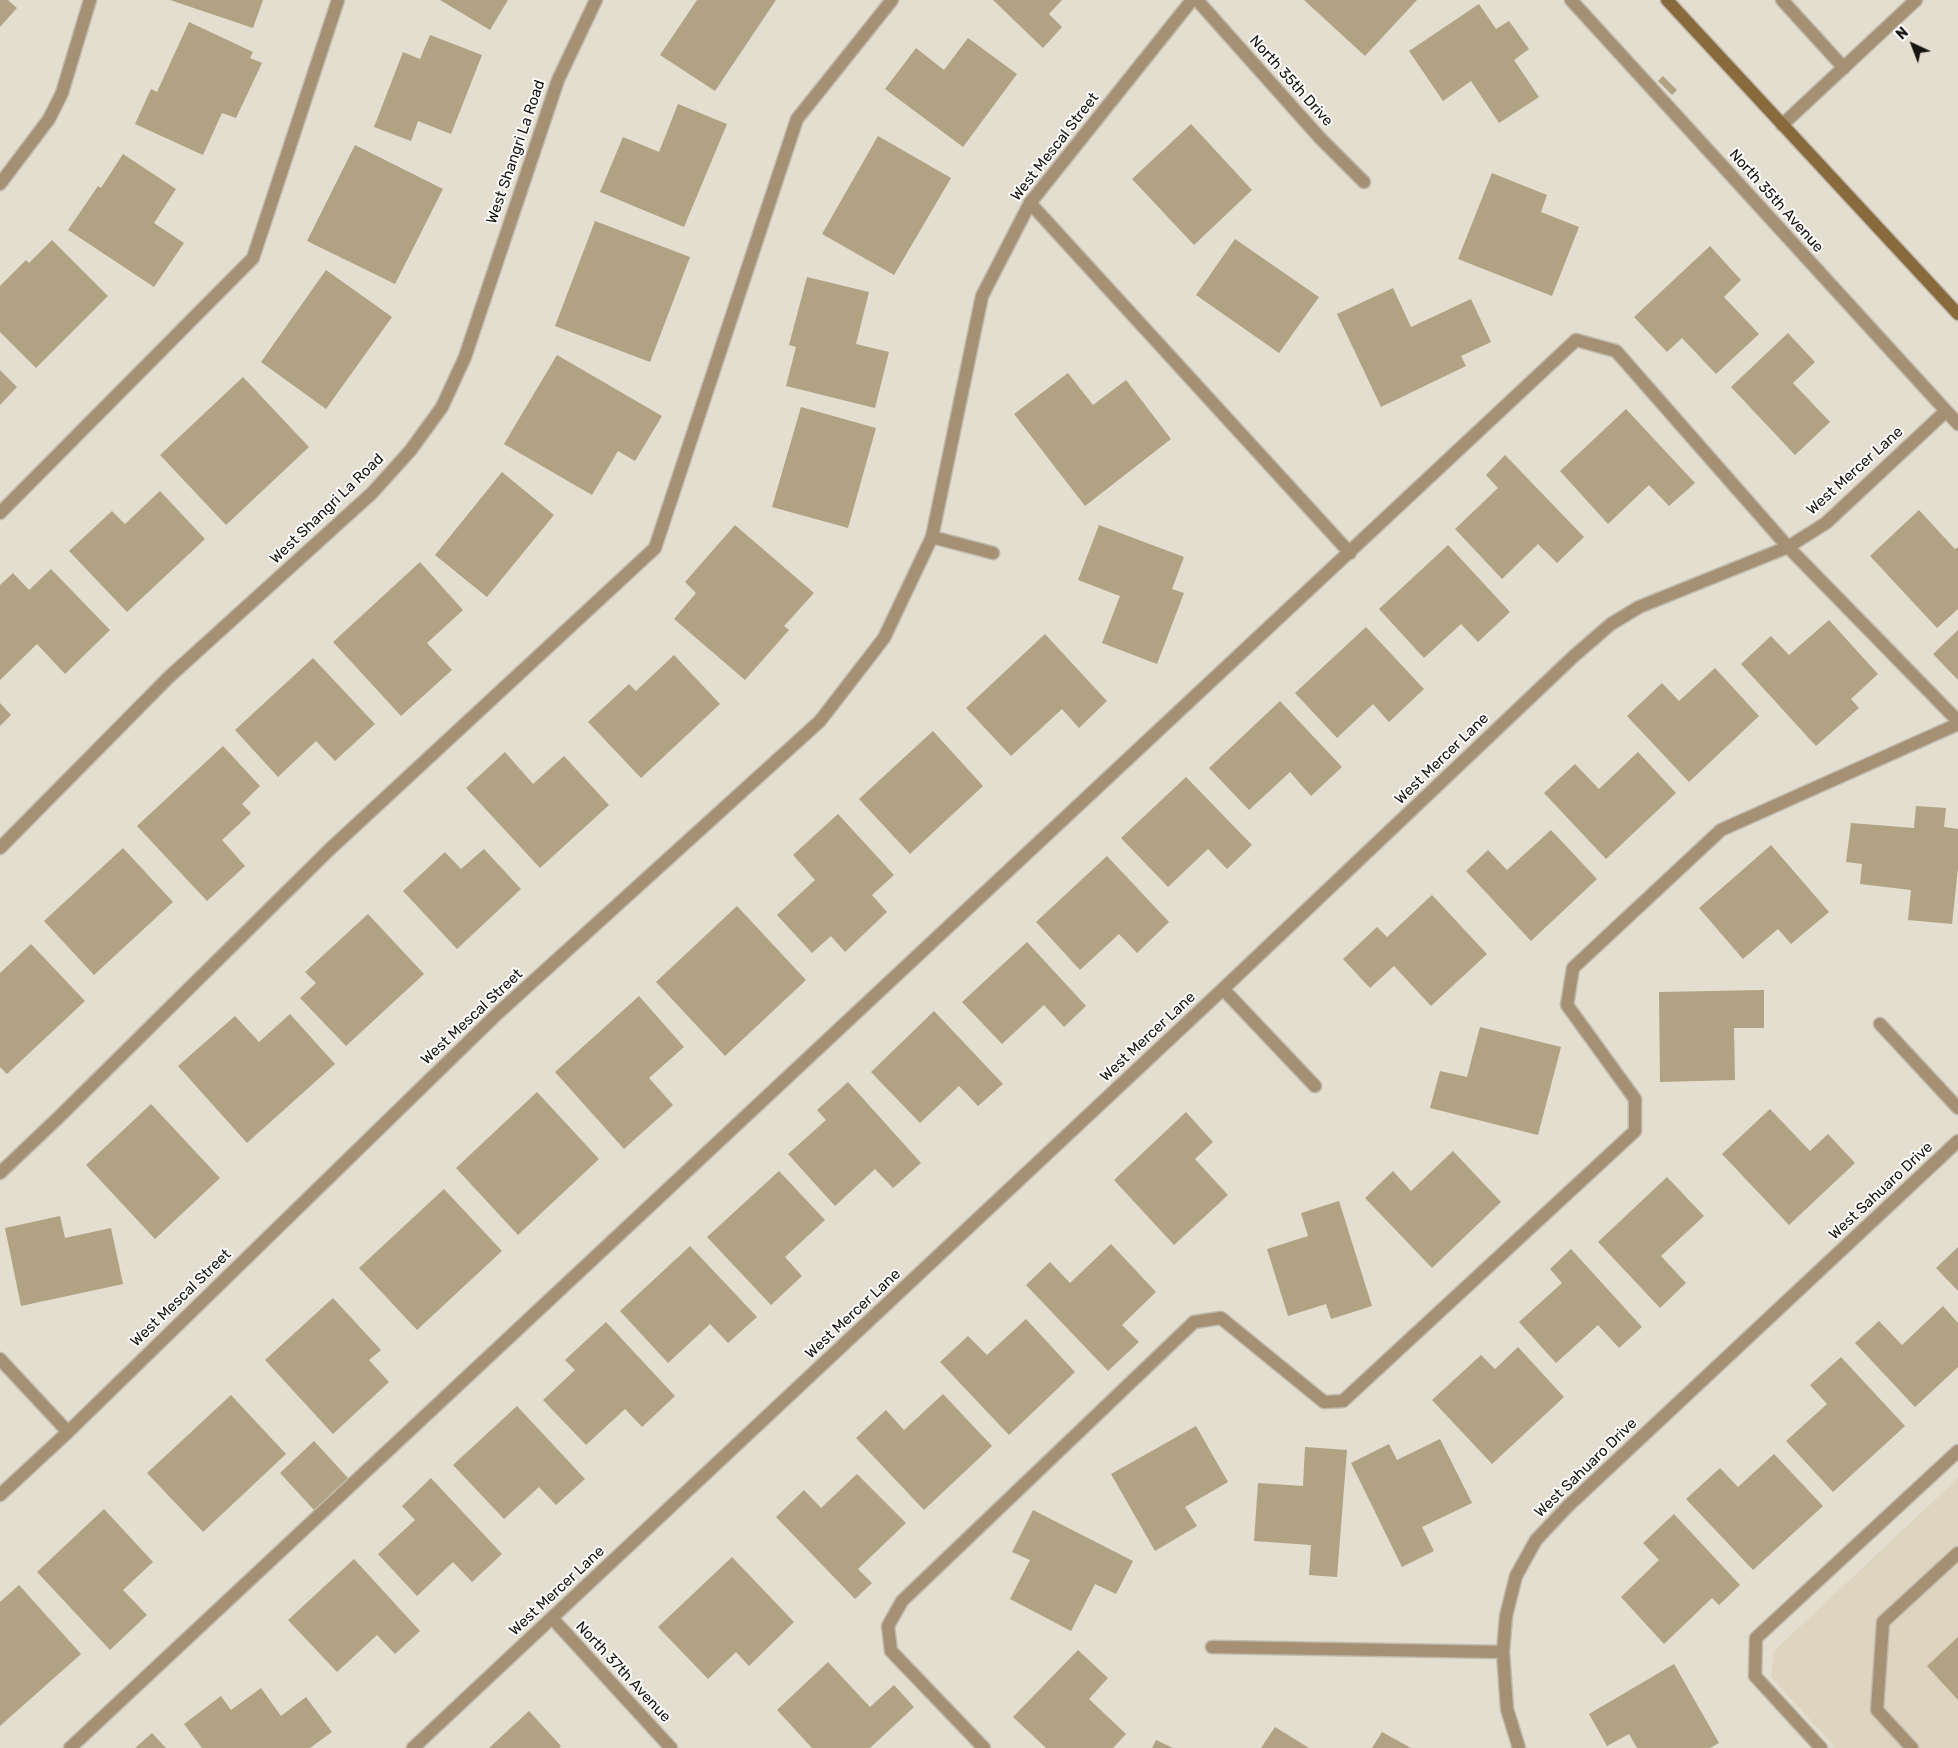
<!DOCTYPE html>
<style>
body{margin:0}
#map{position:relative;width:1958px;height:1748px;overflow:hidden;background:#e4ded0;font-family:Rubik,sans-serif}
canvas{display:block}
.north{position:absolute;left:1888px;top:20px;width:50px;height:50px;-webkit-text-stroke:4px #fff;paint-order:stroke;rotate:317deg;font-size:14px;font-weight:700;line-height:20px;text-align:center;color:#171510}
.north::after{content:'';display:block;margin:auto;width:18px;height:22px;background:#171510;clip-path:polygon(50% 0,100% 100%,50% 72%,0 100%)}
</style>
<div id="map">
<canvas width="1958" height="1748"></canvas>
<div class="north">N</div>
</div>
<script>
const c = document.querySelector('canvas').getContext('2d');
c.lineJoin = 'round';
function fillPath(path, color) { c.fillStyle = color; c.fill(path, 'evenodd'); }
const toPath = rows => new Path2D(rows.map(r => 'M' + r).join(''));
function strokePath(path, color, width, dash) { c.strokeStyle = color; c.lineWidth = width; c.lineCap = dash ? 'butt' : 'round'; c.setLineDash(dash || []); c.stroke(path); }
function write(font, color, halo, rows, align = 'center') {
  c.font = font + ' Rubik,sans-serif'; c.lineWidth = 4; c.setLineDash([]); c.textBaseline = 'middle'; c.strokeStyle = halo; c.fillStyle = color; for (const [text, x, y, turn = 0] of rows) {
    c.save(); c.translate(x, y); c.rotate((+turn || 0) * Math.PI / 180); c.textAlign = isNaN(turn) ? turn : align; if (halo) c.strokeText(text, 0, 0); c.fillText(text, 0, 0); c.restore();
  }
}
fillPath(toPath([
 [1958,1478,1958,1748,1836,1748,1771,1677,1774,1651]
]), '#ded4bf');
fillPath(toPath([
 [0,0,8,0,17,8,0,27],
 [170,0,263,0,253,28],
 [440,0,508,0,490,30],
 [697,0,776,0,715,91,660,55],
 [993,0,1062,0,1049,14,1062,27,1043,48],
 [1304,0,1417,0,1365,56],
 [1479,4,1496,29,1509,21,1529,49,1514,60,1539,97,1499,123,1471,81,1443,101,1409,51],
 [189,22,253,52,250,58,262,63,236,118,222,113,203,155,135,124,151,89,157,92],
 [430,35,482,55,451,134,418,121,411,141,374,127,403,52,420,59],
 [968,38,1017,74,963,147,885,89,916,48,944,70],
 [1663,76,1677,90,1672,95,1658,81],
 [678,104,727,124,684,227,600,192,623,137,659,152],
 [1191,124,1252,190,1194,245,1132,179],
 [878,136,951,178,894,275,822,234],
 [355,145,443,189,395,284,307,241],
 [123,154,176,189,154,223,184,243,154,287,68,230,98,186,101,188],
 [1492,173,1547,195,1541,212,1579,227,1552,296,1458,259],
 [595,221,690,257,650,362,555,326],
 [1235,239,1319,297,1279,353,1196,295],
 [52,240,108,296,36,368,0,332,0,286,26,260,29,263],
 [1710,246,1741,280,1724,297,1759,334,1716,374,1682,338,1667,352,1634,317],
 [326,270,392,317,326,409,261,362],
 [807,277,869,292,856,344,889,352,875,408,786,386,796,347,789,345],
 [1393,288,1411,327,1471,299,1491,342,1461,356,1466,366,1381,407,1337,314],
 [1788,333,1815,362,1793,383,1830,422,1795,455,1731,387],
 [557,355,662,416,635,461,618,451,592,495,504,444],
 [0,370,17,387,0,405],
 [1068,373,1093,405,1126,380,1171,439,1085,506,1014,414],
 [243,377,309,447,226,525,160,455],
 [801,407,876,428,848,528,772,507],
 [1626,409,1695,483,1669,506,1649,485,1608,524,1560,471],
 [1505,455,1584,537,1557,563,1538,544,1502,579,1455,529,1498,488,1486,475],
 [502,472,554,515,487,597,435,555],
 [160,491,205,539,127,612,69,551,112,511,125,524],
 [1919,510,1955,549,1958,547,1958,609,1937,628,1870,556],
 [735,525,814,593,784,626,789,630,745,680,674,619,696,593,685,582],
 [1099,525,1184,557,1172,589,1184,593,1157,664,1102,643,1120,596,1078,580],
 [1448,545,1510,612,1478,642,1461,624,1424,658,1379,609],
 [420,562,463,610,427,643,452,670,401,716,333,642],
 [51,569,110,630,65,674,37,644,0,680,0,585,13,573,29,590],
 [1829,620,1878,674,1851,699,1859,708,1816,746,1741,664,1771,636,1789,655],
 [1366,627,1424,689,1389,722,1373,704,1337,738,1295,693],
 [1958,630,1958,680,1933,654],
 [1045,634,1107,701,1079,728,1062,709,1011,756,966,708],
 [674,655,720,704,641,778,588,722,629,684,636,691],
 [313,658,375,724,335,761,316,741,278,777,235,730],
 [1715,668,1759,716,1689,782,1627,716,1662,683,1679,701],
 [1280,701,1342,767,1311,796,1290,772,1249,810,1209,768],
 [0,703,11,715,0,726],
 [933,731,983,786,910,854,859,799],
 [223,746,260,786,242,804,251,813,222,840,245,866,207,901,137,826],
 [505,752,533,784,564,756,609,805,540,868,466,788],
 [1638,752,1676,793,1606,859,1544,793,1575,764,1599,789],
 [1186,777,1252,845,1227,869,1208,849,1168,887,1121,838],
 [1916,806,1946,808,1944,827,1958,829,1958,868,1952,924,1908,920,1911,890,1860,884,1862,864,1846,862,1851,823,1914,828],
 [838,814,894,875,872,895,887,912,845,952,831,936,812,953,777,915,815,880,793,855],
 [1551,830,1597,879,1531,941,1466,871,1488,850,1507,870],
 [1771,845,1829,912,1791,944,1778,929,1743,959,1699,908],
 [123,848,173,902,94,975,44,921],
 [484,849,521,889,457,949,403,891,445,852,461,869],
 [1107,856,1169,922,1137,953,1119,934,1080,970,1036,922],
 [1432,895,1487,954,1431,1006,1394,966,1370,988,1343,959,1377,927,1387,937],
 [737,906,806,980,725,1056,656,982],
 [368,914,424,974,346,1046,300,998,316,983,305,972],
 [1027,942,1086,1006,1064,1027,1044,1005,1002,1044,962,1002],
 [31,944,85,1001,7,1074,0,1067,0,973],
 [1764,990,1764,1028,1734,1028,1735,1080,1660,1082,1659,992],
 [639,996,684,1047,649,1078,673,1105,624,1149,555,1072],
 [934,1011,1003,1084,978,1106,959,1086,920,1123,871,1072],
 [290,1014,335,1064,247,1143,178,1066,235,1016,259,1042],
 [1480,1027,1561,1047,1538,1135,1430,1108,1440,1071,1467,1077],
 [848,1082,921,1163,893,1188,875,1169,835,1206,788,1154,826,1120,817,1110],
 [537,1092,599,1159,518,1235,456,1168],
 [151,1104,220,1178,155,1239,86,1165],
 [1770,1109,1810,1151,1828,1134,1855,1163,1789,1225,1722,1154],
 [1186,1112,1213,1142,1195,1159,1228,1195,1174,1245,1114,1180],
 [1453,1151,1501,1202,1432,1268,1365,1198,1393,1171,1411,1191],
 [779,1171,825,1220,785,1257,802,1276,771,1305,707,1237],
 [1667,1177,1704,1216,1661,1256,1686,1283,1660,1308,1598,1242],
 [444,1189,502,1251,417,1330,359,1268],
 [1339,1201,1372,1306,1331,1319,1326,1304,1288,1316,1267,1249,1308,1236,1301,1213],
 [60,1216,65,1238,111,1228,123,1284,21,1306,5,1228],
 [1111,1244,1156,1292,1122,1325,1139,1342,1108,1371,1026,1285,1050,1262,1070,1283],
 [690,1246,757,1317,728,1343,710,1324,668,1363,620,1311],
 [1958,1247,1958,1291,1936,1268],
 [1571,1249,1642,1327,1619,1348,1598,1325,1556,1363,1519,1322,1562,1283,1550,1269],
 [333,1298,381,1350,369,1360,389,1382,333,1434,265,1360],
 [1943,1306,1958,1323,1958,1367,1915,1407,1855,1343,1879,1321,1902,1345],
 [1026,1319,1075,1372,1009,1435,940,1362,968,1336,987,1355],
 [606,1322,675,1396,642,1427,625,1409,586,1445,543,1400,575,1370,565,1360],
 [1518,1347,1564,1397,1492,1464,1432,1400,1481,1355,1495,1369],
 [1841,1357,1905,1426,1833,1492,1786,1441,1827,1404,1810,1385],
 [943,1394,992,1446,924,1510,856,1438,886,1410,904,1430],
 [231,1395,286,1454,203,1532,147,1473],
 [517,1406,585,1479,556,1505,539,1487,504,1519,453,1465],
 [1196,1426,1228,1482,1185,1507,1197,1526,1155,1551,1111,1474],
 [1440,1439,1472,1503,1422,1527,1434,1551,1402,1567,1351,1463,1389,1444,1397,1460],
 [314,1441,348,1478,314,1510,280,1473],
 [1305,1447,1347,1450,1337,1577,1309,1575,1311,1545,1254,1541,1258,1483,1303,1486],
 [1774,1454,1823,1506,1753,1570,1686,1499,1720,1468,1738,1487],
 [857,1474,906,1523,858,1569,872,1583,855,1599,776,1517,804,1490,821,1508],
 [431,1478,502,1554,472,1582,453,1562,417,1596,378,1554,415,1520,402,1506],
 [104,1509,153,1562,123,1590,147,1615,110,1650,37,1572],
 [1033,1510,1133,1561,1116,1594,1095,1584,1071,1631,1010,1599,1030,1560,1012,1552],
 [1674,1514,1740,1585,1719,1605,1712,1598,1664,1644,1621,1597,1659,1560,1643,1543],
 [732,1557,794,1622,749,1666,736,1652,708,1679,658,1627],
 [354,1559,420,1631,395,1654,377,1635,337,1672,288,1620],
 [19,1585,81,1654,0,1726,0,1602],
 [1958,1637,1958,1700,1927,1666],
 [1078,1650,1108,1678,1089,1699,1126,1734,1113,1748,1046,1748,1013,1717],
 [828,1662,870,1707,894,1685,914,1707,870,1748,812,1748,777,1710],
 [1674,1664,1719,1743,1710,1748,1637,1748,1629,1734,1607,1746,1589,1714],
 [261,1688,281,1716,306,1697,332,1732,310,1748,202,1748,184,1724,221,1696,231,1710],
 [529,1711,561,1746,559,1748,489,1748],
 [1275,1727,1309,1748,1261,1748],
 [1382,1732,1411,1748,1372,1748],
 [152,1733,166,1748,135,1748],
 [1156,1740,1173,1748,1152,1748]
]), '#b0a282');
const service = toPath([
 [1030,203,1350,553],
 [0,513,253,258,338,0],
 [0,1173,60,1116,329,850,655,548,797,119,892,0],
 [70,1748,1576,340,1616,351,1788,547,1958,721],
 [984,1748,891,1651,888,1626,902,1601,1194,1322,1221,1318,1324,1402,1343,1401,1635,1131,1635,1099,1567,1005,1573,968,1721,830,1958,724],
 [1821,1748,1755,1676,1756,1638,1958,1451],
 [1912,1748,1877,1710,1883,1622,1958,1553]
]);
const minor = toPath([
 [1197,0,1320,138,1364,182],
 [1571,0,1958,424],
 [1782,0,1844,68],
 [1782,125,1916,0],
 [0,184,49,119,62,93,90,0],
 [932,537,993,553],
 [0,848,169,677,372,493,410,451,442,407,465,357,558,80,596,0],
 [1223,989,1315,1086],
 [1880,1024,1958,1108],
 [0,1359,68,1432],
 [0,1495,68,1432,497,1014,820,721,884,638,932,537,982,296,1030,203,1192,0],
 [552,1618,671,1748],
 [1212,1647,1503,1652],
 [413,1748,1223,989,1574,656,1611,624,1639,607,1788,547,1826,523,1946,411],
 [1519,1748,1507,1709,1503,1652,1506,1616,1516,1576,1536,1540,1568,1506,1958,1141]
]);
const secondary = toPath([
 [1667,0,1958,314]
]);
strokePath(service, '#bfbaad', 15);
strokePath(minor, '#bfbaad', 15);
strokePath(secondary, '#bfbaad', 15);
strokePath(service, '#a69073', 12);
strokePath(minor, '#a69073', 12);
strokePath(secondary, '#896a3d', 12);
write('15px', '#171510', '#fff', [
 ["North 35th Drive",1291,81,48],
 ["West Mescal Street",1055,147,-52],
 ["West Shangri La Road",516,152,-71],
 ["North 35th Avenue",1776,201,48],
 ["West Mercer Lane",1855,471,-42],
 ["West Shangri La Road",327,509,-44],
 ["West Mercer Lane",1442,759,-44],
 ["West Mescal Street",472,1017,-43],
 ["West Mercer Lane",1148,1037,-43],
 ["West Sahuaro Drive",1881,1191,-43],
 ["West Mescal Street",181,1298,-44],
 ["West Mercer Lane",853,1314,-43],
 ["West Sahuaro Drive",1586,1468,-44],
 ["West Mercer Lane",557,1591,-43],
 ["North 37th Avenue",623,1672,47]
]);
</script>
